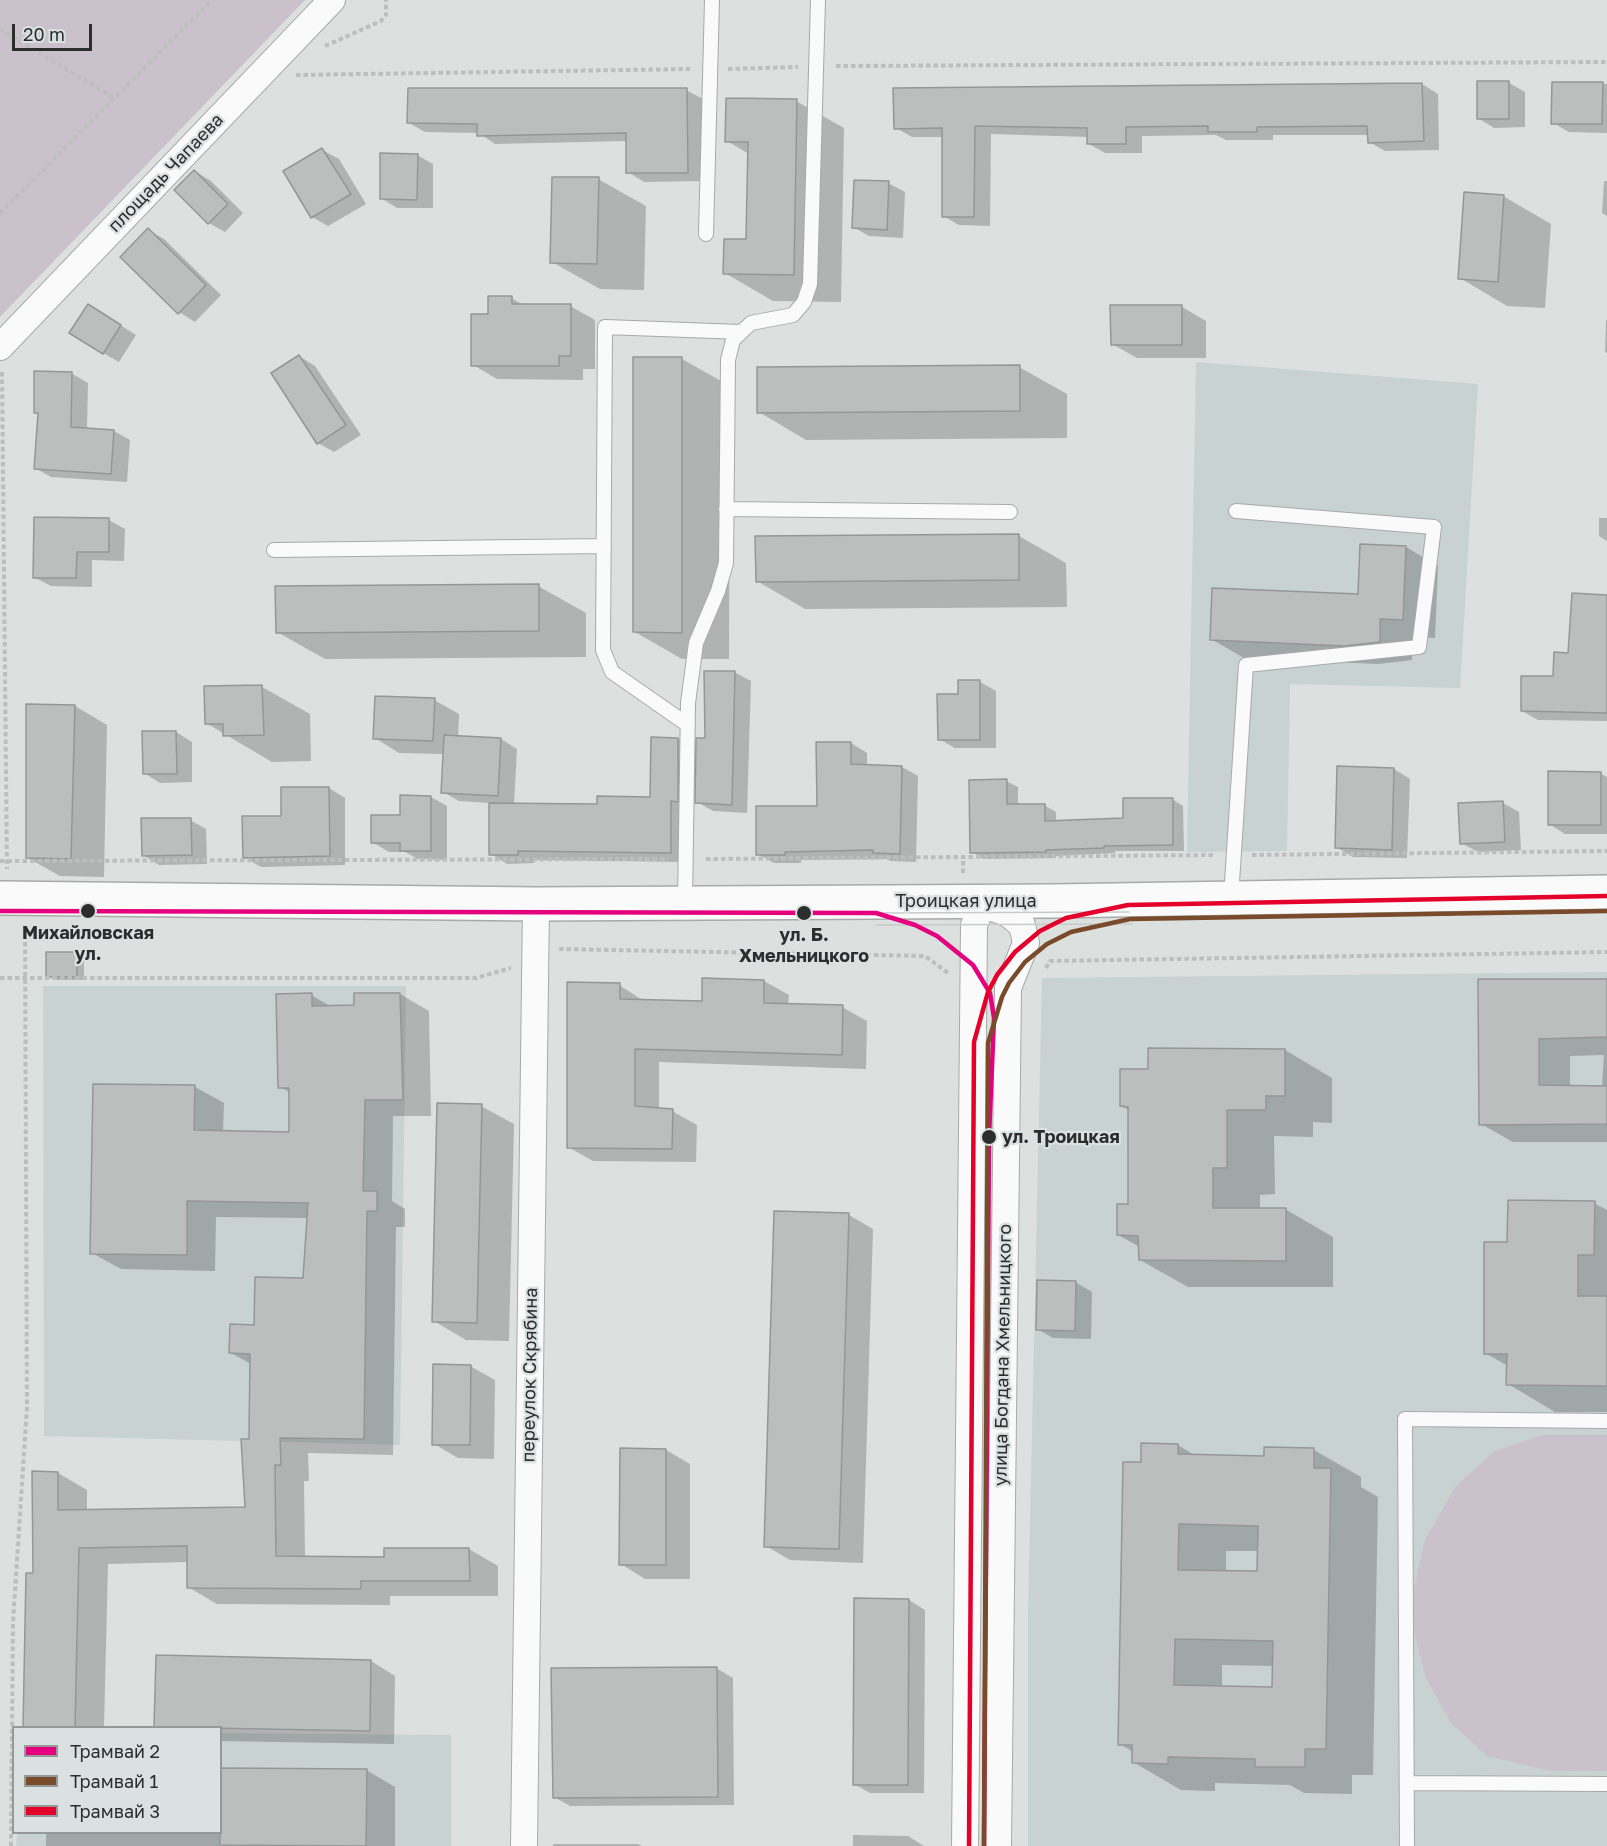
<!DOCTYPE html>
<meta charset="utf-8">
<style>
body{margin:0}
#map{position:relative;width:1607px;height:1846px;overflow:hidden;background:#dce0df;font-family:"Golos Text",sans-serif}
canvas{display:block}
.legend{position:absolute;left:12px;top:1726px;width:210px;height:108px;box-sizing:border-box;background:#dbe1e0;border:2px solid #959999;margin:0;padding:8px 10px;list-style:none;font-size:18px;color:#2c2e2e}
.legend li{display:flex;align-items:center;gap:12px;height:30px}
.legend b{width:30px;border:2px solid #959999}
.scale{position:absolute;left:12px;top:24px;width:80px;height:27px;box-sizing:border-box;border:3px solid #2c2e2e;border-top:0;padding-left:8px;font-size:18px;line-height:21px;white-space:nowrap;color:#2c2e2e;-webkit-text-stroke:4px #dbe1e0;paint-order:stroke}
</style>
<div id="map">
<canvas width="1607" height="1846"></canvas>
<ul class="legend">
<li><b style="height:8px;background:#e5007d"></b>Трамвай 2</li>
<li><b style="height:8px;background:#7a4b2a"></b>Трамвай 1</li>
<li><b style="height:8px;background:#e4002b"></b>Трамвай 3</li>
</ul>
<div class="scale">20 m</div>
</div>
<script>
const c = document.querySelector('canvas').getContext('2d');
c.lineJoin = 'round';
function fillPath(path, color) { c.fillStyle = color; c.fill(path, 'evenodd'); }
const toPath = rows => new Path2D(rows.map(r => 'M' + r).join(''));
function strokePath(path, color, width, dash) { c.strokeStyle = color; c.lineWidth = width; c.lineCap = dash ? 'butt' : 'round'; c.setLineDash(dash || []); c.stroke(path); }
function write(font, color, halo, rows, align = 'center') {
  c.font = font + ' "Golos Text",sans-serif'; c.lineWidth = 4.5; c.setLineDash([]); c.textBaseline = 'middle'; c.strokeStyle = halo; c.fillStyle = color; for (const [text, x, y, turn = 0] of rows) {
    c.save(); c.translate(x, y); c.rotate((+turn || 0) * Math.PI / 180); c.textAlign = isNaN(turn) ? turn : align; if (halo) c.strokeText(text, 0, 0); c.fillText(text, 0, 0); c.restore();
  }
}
fillPath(toPath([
 [1196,362,1478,384,1460,688,1290,684,1287,851,1187,852],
 [1607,972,1607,1846,1028,1846,1028,1616,1042,978],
 [43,986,406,986,400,1445,44,1436],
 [221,1733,451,1735,451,1846,16,1846,17,1833,220,1832]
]), '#c8d2d1');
fillPath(toPath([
 [0,0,305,0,0,317],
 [1542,1435,1607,1435,1607,1771,1551,1771,1487,1756,1451,1723,1426,1678,1413,1628,1414,1588,1425,1540,1456,1486,1495,1451]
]), '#cac1cc');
fillPath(toPath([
 [1509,83,1525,92,1525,127,1494,128,1478,118],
 [1553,83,1607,84,1607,133,1569,132,1553,123],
 [1422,84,1438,94,1439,150,1385,151,1369,142,1369,135,1273,135,1273,140,1226,140,1216,135,1142,136,1142,153,1105,153,1089,144,1089,137,991,134,990,226,959,225,943,216,944,137,912,137,896,128],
 [686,90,703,99,704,181,644,182,628,172,627,141,495,144,479,133,425,132,409,123],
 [796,101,844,128,841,302,773,301,725,273,748,241,749,154,727,141],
 [322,150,339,159,366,204,328,226,312,217],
 [417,155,433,164,433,208,397,208,381,198],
 [195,171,211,181,243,213,225,232,209,223],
 [598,179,646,206,644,290,600,289,552,262],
 [1604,181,1607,181,1607,216,1602,213],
 [888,183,905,192,903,238,869,236,853,227],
 [1503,196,1551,224,1545,308,1507,306,1460,278],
 [148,230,164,239,221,295,195,322,179,312],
 [511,298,525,306,570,306,595,320,595,369,583,369,583,380,497,379,473,365,489,315],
 [1182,307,1206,321,1206,358,1137,358,1112,344],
 [104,315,136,335,119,362,103,353],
 [1606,320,1607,320,1607,353,1605,352],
 [299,356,315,366,361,435,334,452,318,443],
 [682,359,730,386,729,659,682,659,635,632],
 [1019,367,1067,394,1067,438,806,440,759,412],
 [71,373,88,383,87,429,114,431,130,440,127,482,51,477,35,468,39,414,36,413],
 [1599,518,1607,518,1607,541,1599,536],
 [109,520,125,529,124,561,92,560,92,587,51,586,34,577],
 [1019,536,1066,563,1067,607,805,609,757,581],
 [1406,547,1438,566,1435,638,1413,637,1412,660,1378,664,1244,658,1211,639,1360,595],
 [538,586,586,613,586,657,325,659,277,632],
 [1607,596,1607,721,1538,720,1522,711,1554,678],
 [734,672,751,681,747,813,713,811,697,802,706,740],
 [960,682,980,682,996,691,996,748,955,748,939,739,960,696],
 [262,687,310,714,311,761,272,762,206,723],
 [434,700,459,714,458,737,501,739,517,749,514,805,598,806,652,799,653,739,678,739,694,748,693,810,687,810,686,862,534,860,534,863,507,864,491,854,490,803,459,801,443,792,445,754,399,753,375,738],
 [75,706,107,725,104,877,60,876,28,858],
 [176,732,192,742,192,782,160,783,144,773],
 [851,743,867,753,867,766,902,767,918,776,916,862,891,861,886,859,801,860,801,863,774,863,758,854,819,807],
 [1394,769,1410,779,1407,858,1353,857,1336,847],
 [1600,773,1607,777,1607,834,1565,834,1549,824],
 [1006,781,1018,787,1018,806,1044,805,1056,812,1056,822,1124,820,1172,799,1183,806,1184,851,1115,851,1115,853,1056,856,1056,858,983,859,972,852],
 [329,788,345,798,345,865,261,867,244,857,283,817],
 [431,797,447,806,447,860,418,859,405,852,389,852,372,842,401,816],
 [1503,803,1519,812,1521,850,1478,852,1461,843],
 [190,820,206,829,207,864,159,865,143,855],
 [76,953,84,958,84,980,55,980,48,976],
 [704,979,764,981,789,995,788,1005,842,1007,867,1021,866,1069,659,1062,659,1109,672,1111,697,1125,696,1162,593,1161,568,1147,619,985,644,1001,703,1003],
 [1607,980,1607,1142,1513,1142,1481,1124,1480,981],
 [1604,1055,1602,1087,1570,1087,1570,1056],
 [400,994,429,1011,431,1116,393,1116,392,1201,405,1209,405,1227,396,1227,393,1455,308,1453,309,1481,304,1481,305,1558,385,1558,469,1549,498,1566,498,1596,390,1596,390,1605,217,1604,188,1587,188,1562,108,1564,104,1728,24,1728,35,1574,58,1473,87,1490,87,1511,247,1508,251,1364,231,1353,304,1279,308,1218,216,1217,215,1271,121,1269,92,1253,195,1087,224,1103,223,1132,291,1133,291,1093,280,1087,311,995,332,1007,356,1006],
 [1285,1050,1332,1078,1332,1123,1313,1122,1313,1137,1274,1136,1275,1194,1260,1195,1260,1209,1285,1209,1333,1237,1333,1287,1188,1287,1140,1260,1140,1247,1118,1235,1129,1206,1129,1110,1121,1106,1150,1070],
 [481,1106,514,1124,509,1341,466,1340,434,1321],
 [1594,1203,1607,1210,1607,1412,1555,1412,1508,1384,1508,1366,1485,1353,1509,1243],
 [849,1215,873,1229,863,1563,790,1560,766,1546],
 [1075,1282,1092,1292,1091,1339,1053,1338,1037,1329],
 [470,1366,495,1380,494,1459,458,1458,434,1444],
 [1178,1445,1196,1456,1265,1458,1314,1450,1361,1477,1361,1487,1378,1497,1373,1775,1352,1775,1352,1794,1304,1793,1290,1785,1215,1783,1215,1791,1181,1790,1133,1762,1133,1752,1120,1744,1142,1464],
 [1226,1551,1259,1551,1259,1572,1226,1572],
 [1222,1665,1274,1666,1273,1689,1222,1687],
 [666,1450,690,1464,690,1579,645,1579,621,1564],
 [856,1599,909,1600,925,1610,924,1793,870,1793,854,1784],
 [371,1661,395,1676,394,1744,220,1741,220,1728,156,1726],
 [716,1668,733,1678,734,1805,570,1806,554,1797],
 [366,1770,395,1787,395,1846,46,1846,46,1832,220,1832],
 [853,1835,908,1836,924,1846,853,1846],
 [553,1844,638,1844,642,1846,553,1846]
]), '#0003');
const building = toPath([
 [1477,81,1509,81,1509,119,1477,119,1477,81],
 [1552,82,1603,82,1602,124,1551,124,1552,82],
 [1422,83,1424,141,1368,143,1367,126,1257,127,1257,132,1208,132,1208,126,1126,127,1126,144,1087,144,1087,128,975,126,974,217,942,217,942,128,894,129,893,88,1422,83],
 [408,88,687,88,688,173,626,173,626,133,477,136,477,124,407,123,408,88],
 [726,98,797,99,794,275,723,274,724,239,746,239,748,142,725,142,726,98],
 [322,148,351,194,311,218,283,171,322,148],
 [380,153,418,154,417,200,380,199,380,153],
 [194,170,228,204,208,224,174,190,194,170],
 [552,177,599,177,597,264,550,263,552,177],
 [854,180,889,181,887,230,852,228,854,180],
 [1464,192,1504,195,1498,282,1458,279,1464,192],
 [148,228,206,285,178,314,120,257,148,228],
 [488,296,512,296,512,304,571,304,571,356,559,356,559,366,471,366,471,314,488,314,488,296],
 [88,304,121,325,103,354,69,333,88,304],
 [1110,305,1182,305,1182,345,1111,345,1110,305],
 [299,355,346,425,317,444,271,373,299,355],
 [633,357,682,357,682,633,633,632,633,357],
 [1020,365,1020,411,757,413,757,367,1020,365],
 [34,371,72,372,71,427,114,430,111,474,34,469,38,413,34,413,34,371],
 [34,517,109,518,109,552,77,552,76,578,33,578,34,517],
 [1019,534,1019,580,756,582,755,536,1019,534],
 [1360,544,1406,546,1403,620,1380,619,1380,642,1344,646,1210,640,1212,588,1358,594,1360,544],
 [539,584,539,631,276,633,275,586,539,584],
 [1572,593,1607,595,1607,713,1521,711,1521,676,1553,676,1554,652,1568,653,1572,593],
 [704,671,735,671,732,805,695,803,696,738,705,738,704,671],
 [958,680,980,680,980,740,938,740,937,694,958,694,958,680],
 [262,685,264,735,223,736,223,724,205,724,204,686,262,685],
 [375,696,435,698,433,741,373,739,375,696],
 [26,704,75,705,71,859,26,858,26,704],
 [142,731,176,731,177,774,143,774,142,731],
 [444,735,501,738,498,796,441,793,444,735],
 [651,737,678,738,678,802,671,801,671,853,518,851,518,855,489,855,489,803,597,804,597,796,650,797,651,737],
 [816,742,851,742,851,764,902,766,900,854,873,853,873,850,785,852,785,855,756,855,756,806,817,806,816,742],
 [1337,766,1394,768,1392,850,1335,848,1337,766],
 [1548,771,1601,772,1601,825,1548,825,1548,771],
 [1007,779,1007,804,1045,804,1045,821,1123,818,1123,798,1173,798,1173,845,1104,846,1104,848,1046,850,1046,852,970,853,969,780,1007,779],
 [281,787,329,787,330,856,243,858,242,816,281,816,281,787],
 [400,795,431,796,431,851,400,851,400,843,371,843,371,815,400,815,400,795],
 [1503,801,1505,842,1460,844,1458,803,1503,801],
 [141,818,191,818,192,855,142,856,141,818],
 [46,952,77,952,77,977,46,977,46,952],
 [702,978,764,980,764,1003,843,1005,842,1055,635,1049,635,1106,673,1109,672,1149,567,1148,567,982,620,983,620,999,702,1001,702,978],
 [1478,979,1607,979,1607,1037,1539,1039,1539,1085,1607,1086,1607,1124,1479,1125,1478,979],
 [312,993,312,1006,354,1005,354,993,400,993,403,1100,365,1100,363,1191,377,1191,377,1211,367,1211,364,1439,280,1438,281,1465,275,1465,276,1556,384,1557,384,1548,469,1548,470,1581,361,1581,361,1589,187,1588,187,1546,79,1548,75,1728,23,1728,26,1573,33,1573,32,1471,58,1472,58,1510,245,1507,241,1439,249,1439,250,1354,229,1353,230,1324,254,1325,255,1277,303,1278,308,1203,187,1201,187,1255,90,1254,93,1084,195,1085,194,1130,289,1132,289,1088,278,1088,276,994,312,993],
 [1148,1048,1285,1049,1285,1096,1266,1096,1266,1110,1227,1110,1227,1168,1213,1168,1213,1208,1286,1208,1286,1261,1139,1260,1138,1236,1117,1235,1117,1204,1128,1204,1128,1107,1120,1106,1120,1069,1148,1069,1148,1048],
 [437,1103,482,1104,477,1323,432,1322,437,1103],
 [1508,1200,1595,1201,1594,1255,1578,1255,1578,1296,1607,1296,1607,1386,1506,1385,1507,1354,1484,1354,1484,1242,1507,1242,1508,1200],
 [774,1211,849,1213,839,1549,764,1547,774,1211],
 [1037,1280,1076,1281,1075,1331,1036,1330,1037,1280],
 [433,1364,471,1365,470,1445,432,1445,433,1364],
 [1141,1443,1178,1444,1178,1454,1264,1456,1264,1447,1314,1448,1314,1468,1331,1468,1326,1749,1305,1749,1305,1767,1255,1767,1255,1759,1168,1757,1168,1764,1132,1763,1132,1745,1118,1745,1123,1462,1141,1462,1141,1443],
 [1179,1524,1258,1526,1257,1571,1178,1570,1179,1524],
 [1175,1639,1273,1641,1272,1687,1174,1685,1175,1639],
 [620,1448,666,1449,666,1565,619,1565,620,1448],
 [854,1598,909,1599,908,1785,853,1785,854,1598],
 [156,1655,371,1660,370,1731,154,1727,156,1655],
 [717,1667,718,1797,553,1798,551,1668,717,1667],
 [220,1768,367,1769,366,1846,220,1845,220,1768]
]);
fillPath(building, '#bcbebe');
strokePath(building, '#959797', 1.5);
const lane = toPath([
 [706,234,712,0],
 [726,509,1010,512],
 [274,550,604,546],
 [688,725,612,672,603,650,605,327,741,332],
 [1231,898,1246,665,1419,647,1434,527,1236,511],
 [685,902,688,703,696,643,718,591,726,563,728,360,733,340,751,323,793,315,804,302,810,284,818,0],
 [1407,1783,1607,1784],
 [1407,1846,1405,1419,1607,1421]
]);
const street = toPath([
 [0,347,332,0],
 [984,905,1007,913,1022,925,1026,943,1008,988,998,1846],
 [524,1846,536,904],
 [965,1846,974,925,979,913,987,906,1005,904]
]);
const secondary = toPath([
 [0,898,536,904,1052,901,1607,892]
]);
strokePath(lane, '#a7aaa9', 16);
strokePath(street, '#a7aaa9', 28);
strokePath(secondary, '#a7aaa9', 36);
strokePath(toPath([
 [0,29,114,98],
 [325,46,381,21,386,15,386,0],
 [836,66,1607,62],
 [728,69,798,67],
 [296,75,690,69],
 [0,213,212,0],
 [2,372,7,869],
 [1252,855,1607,851],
 [706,859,1214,855],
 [0,861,668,859],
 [963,873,963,856],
 [559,949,925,956,948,973],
 [1046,968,1050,961,1607,952],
 [0,978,476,978,511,968],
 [11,1846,13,1622,27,1407,25,926]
]), '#bebebe', 4, [4.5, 3]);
strokePath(lane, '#fafafa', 14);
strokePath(street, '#fafafa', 26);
strokePath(secondary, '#fafafa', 33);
strokePath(toPath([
 [876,913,1129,912],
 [876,925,1132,924]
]), '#c9cbcb', 1.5);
strokePath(toPath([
 [0,911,876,913,915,925,937,936,973,965,990,993,994,1018,989,1137,984,1846]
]), '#e5007d', 4.5);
strokePath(toPath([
 [984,1846,988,1043,1002,997,1009,983,1025,962,1047,944,1071,932,1130,919,1607,911]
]), '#7a4b2a', 4.5);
strokePath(toPath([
 [969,1846,974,1042,988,992,997,975,1015,952,1040,931,1066,918,1128,905,1607,896]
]), '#e4002b', 4.5);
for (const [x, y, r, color] of [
 [88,911,8,"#2c2e2e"],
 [804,913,8,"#2c2e2e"],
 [989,1137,8,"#2c2e2e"]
]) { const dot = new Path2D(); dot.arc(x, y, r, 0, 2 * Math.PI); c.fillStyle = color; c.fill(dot); strokePath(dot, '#dbe1e0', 2); }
write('18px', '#2c2e2e', '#dbe1e0', [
 ["площадь Чапаева",166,173,-46],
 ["Троицкая улица",966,901],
 ["улица Богдана Хмельницкого",1003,1355,-89],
 ["переулок Скрябина",530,1375,-89]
]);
write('bold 18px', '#2c2e2e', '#dbe1e0', [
 ["Михайловская",88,933],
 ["ул.",88,954],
 ["ул. Б.",804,935],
 ["Хмельницкого",804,956],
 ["ул. Троицкая",1002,1137,"left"]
]);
</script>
